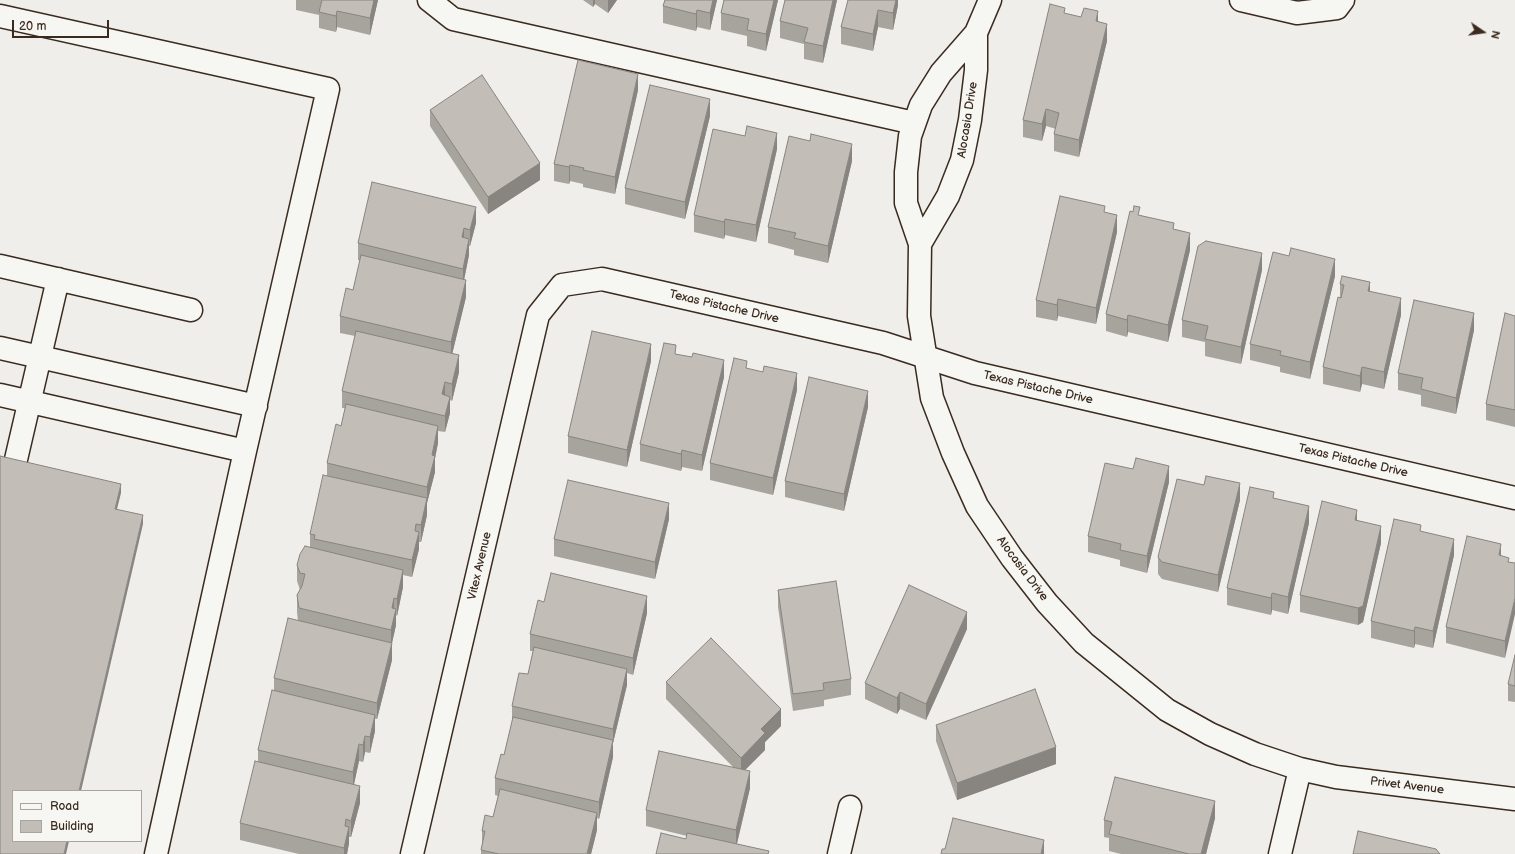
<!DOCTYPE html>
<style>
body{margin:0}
#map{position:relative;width:1515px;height:854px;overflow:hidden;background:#efeeea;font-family:"Balsamiq Sans",sans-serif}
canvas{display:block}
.legend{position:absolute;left:12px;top:790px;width:130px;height:52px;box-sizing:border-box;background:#f6f6f2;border:1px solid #aba49d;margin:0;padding:5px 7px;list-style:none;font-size:12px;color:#3b2a1e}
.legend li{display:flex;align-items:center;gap:8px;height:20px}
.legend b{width:20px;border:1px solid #aba49d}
.north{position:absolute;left:1463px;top:12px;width:40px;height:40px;-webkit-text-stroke:3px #f6f6f2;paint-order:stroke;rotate:103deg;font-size:11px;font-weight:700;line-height:16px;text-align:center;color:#3b2a1e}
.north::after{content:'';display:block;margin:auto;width:14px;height:18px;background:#3b2a1e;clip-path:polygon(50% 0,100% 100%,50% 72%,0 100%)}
.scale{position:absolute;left:12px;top:20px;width:97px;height:18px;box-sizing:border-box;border:2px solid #3b2a1e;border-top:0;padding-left:5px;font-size:12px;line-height:14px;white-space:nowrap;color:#3b2a1e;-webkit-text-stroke:3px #f6f6f2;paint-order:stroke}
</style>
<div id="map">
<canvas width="1515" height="854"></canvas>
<ul class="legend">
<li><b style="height:5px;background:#f6f6f2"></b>Road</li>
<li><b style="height:11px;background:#c2bdb7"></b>Building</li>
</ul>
<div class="north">N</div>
<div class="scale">20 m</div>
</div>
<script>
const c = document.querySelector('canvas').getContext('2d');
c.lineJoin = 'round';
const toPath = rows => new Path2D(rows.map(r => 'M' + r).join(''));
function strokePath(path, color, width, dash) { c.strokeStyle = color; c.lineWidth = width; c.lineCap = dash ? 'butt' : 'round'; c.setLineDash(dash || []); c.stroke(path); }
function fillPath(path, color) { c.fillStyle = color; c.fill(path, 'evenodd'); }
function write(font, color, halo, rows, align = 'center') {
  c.font = font + ' "Balsamiq Sans",sans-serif'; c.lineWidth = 3.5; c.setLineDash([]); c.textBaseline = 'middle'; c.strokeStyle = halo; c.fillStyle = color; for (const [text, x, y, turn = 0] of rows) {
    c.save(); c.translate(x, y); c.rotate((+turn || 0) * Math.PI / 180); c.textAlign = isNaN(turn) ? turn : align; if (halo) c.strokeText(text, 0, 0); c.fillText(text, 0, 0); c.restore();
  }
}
const minor = toPath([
 [429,0,453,19,914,123],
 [990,0,976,33,941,73,921,105,910,136,906,172,906,203,920,244,919,316,932,398,953,453,977,506,1012,558,1047,603,1084,643,1167,710,1210,734,1255,754,1300,769,1336,777,1515,799],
 [1241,0,1297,13,1337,8,1343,0],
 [0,16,328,89,245,451,156,854],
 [920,244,948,196,962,160,970,120,976,70,976,33],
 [0,266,191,310],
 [0,348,256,406],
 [0,395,245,451],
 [14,468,58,279],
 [412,854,538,315,562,285,602,279,883,343,975,373,1515,498],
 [839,854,850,807],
 [1280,854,1300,769]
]);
strokePath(minor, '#3b2a1e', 25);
strokePath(minor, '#f6f6f2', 22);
fillPath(toPath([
 [296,0,378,0,370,35,337,27,336,32,319,28,319,15,296,10],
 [583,0,617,0,608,13,595,4,593,7],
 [665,0,717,0,710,30,697,27,696,31,663,23,663,6],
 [724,0,778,0,766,51,747,46,747,36,721,30,721,13],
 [837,0,823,63,804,59,804,44,780,38,780,21],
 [898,0,898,5,893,30,878,27,873,51,841,44,841,27],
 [1065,14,1098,22,1107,41,1079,157,1054,151,1054,134,1056,129,1046,126,1042,141,1023,137,1023,120],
 [638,90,615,194,583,187,583,184,570,181,569,184,554,181,554,164],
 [430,110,540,180,488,214,430,126],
 [710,116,685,219,625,204,625,188],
 [777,149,756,242,725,235,724,239,694,232,694,215],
 [852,161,828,263,794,255,794,250,768,243,768,227],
 [1105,213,1117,232,1096,324,1058,316,1057,321,1036,317,1036,300],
 [1140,215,1174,229,1190,250,1168,342,1128,332,1127,337,1106,331,1106,314],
 [476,223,470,246,469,246,469,255,464,280,466,297,452,354,459,372,452,401,450,400,450,413,445,432,438,431,438,443,435,458,435,472,427,503,427,515,421,542,419,542,419,549,412,577,403,575,403,587,397,616,396,615,396,625,392,643,392,660,377,719,375,719,375,731,370,753,365,752,363,762,359,761,354,784,360,803,351,837,349,837,349,843,347,854,299,854,240,840,240,823,258,762,258,750,274,691,274,678,298,621,297,612,297,595,300,590,297,581,297,565,310,548,310,534,327,476,327,463,341,426,345,408,342,408,342,391,355,336,340,333,340,316,353,290,360,261,358,260,358,243],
 [1262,270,1241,364,1205,356,1205,342,1182,337,1182,320],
 [1335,276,1310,379,1280,372,1280,367,1250,360,1250,344],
 [1340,284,1370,291,1401,315,1384,389,1362,384,1360,392,1323,384,1323,367,1340,298],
 [1515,316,1515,427,1486,420,1486,404],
 [1474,330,1456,414,1421,406,1421,395,1398,390,1398,373],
 [676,354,724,377,702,471,682,467,681,471,640,461,640,444],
 [651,361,627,467,568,453,568,436],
 [747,369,797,390,773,495,710,480,710,463],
 [868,407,844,511,785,497,785,481],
 [1169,482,1147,573,1120,566,1120,560,1088,552,1088,536],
 [1204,485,1240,500,1218,592,1162,579,1158,574,1158,557],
 [1274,498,1309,523,1288,614,1272,610,1271,615,1227,605,1227,588],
 [669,519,655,579,554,556,554,539],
 [1357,521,1381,543,1363,622,1358,625,1300,612,1300,595],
 [1421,531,1454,555,1433,648,1415,644,1414,648,1371,638,1371,621],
 [1501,556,1509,562,1505,658,1446,643,1446,627],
 [778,590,851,679,851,695,824,700,824,706,793,711,778,607],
 [544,602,647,613,633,675,627,673,627,685,613,743,613,757,599,819,597,818,597,830,591,854,481,854,481,850,482,845,482,831,493,817,498,796,495,795,495,778,504,755,512,722,512,706,528,674,533,651,530,651,530,634],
 [967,629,926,720,900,709,897,714,865,699,865,683],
 [1515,655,1515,702,1508,701,1508,684],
 [666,682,781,726,765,742,765,750,745,770,750,788,737,844,769,854,686,839,687,836,646,826,646,810,734,768,666,699],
 [936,725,1056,764,957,800,936,741],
 [1215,818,1206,854,1121,854,1109,851,1109,838,1104,837,1104,820]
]), '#a7a39d');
fillPath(toPath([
 [374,0,378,0,370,35,370,18],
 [593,0,595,0,595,4,593,7],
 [608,0,617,0,608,13],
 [713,0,717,0,710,30,710,13],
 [774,0,778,0,766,51,766,34],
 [833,0,837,0,823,63,823,46],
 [896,0,898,0,898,5,893,30,893,13],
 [697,10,697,27,696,31,696,14],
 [878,10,878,27,873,51,873,34],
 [337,11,337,27,336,32,336,16],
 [1098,11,1098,28,1096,21],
 [1107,24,1107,41,1079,157,1079,140],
 [638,74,638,90,615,194,615,177],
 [710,99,710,116,685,219,685,202],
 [1046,109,1046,126,1042,141,1042,124],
 [777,133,777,149,756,242,756,225],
 [852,144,852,161,828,263,828,246],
 [540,163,540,180,488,214,488,197],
 [570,165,570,181,569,184,569,167],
 [476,207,476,223,470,246,470,230],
 [1117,215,1117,232,1096,324,1096,308],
 [725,219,725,235,724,239,724,222],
 [464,228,464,245,462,237],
 [1190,233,1190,250,1168,342,1168,325],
 [469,239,469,255,463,285,463,269],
 [1262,253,1262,270,1241,364,1241,347],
 [1335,259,1335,276,1310,379,1310,362],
 [466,280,466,297,451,359,451,342],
 [1370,282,1370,298,1368,291],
 [1401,298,1401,315,1384,389,1384,372],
 [1058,299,1058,316,1057,321,1057,305],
 [1474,313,1474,330,1456,414,1456,398],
 [1128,315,1128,332,1127,337,1127,320],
 [651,344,651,361,627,467,627,450],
 [459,355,459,372,452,401,452,384],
 [724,360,724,377,702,471,702,455],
 [1362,367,1362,384,1360,392,1360,376],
 [797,373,797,390,773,495,773,478],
 [445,382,445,399,442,394],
 [868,391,868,407,844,511,844,494],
 [450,397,450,413,445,432,445,416],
 [438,426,438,443,435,458,435,472,427,503,427,515,421,542,421,525,427,499,427,487,432,455],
 [682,450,682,467,681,471,681,454],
 [1169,466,1169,482,1147,573,1147,556],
 [1240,483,1240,500,1218,592,1218,575],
 [121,484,121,493,115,517,115,509],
 [669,503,669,519,655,579,655,562],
 [1309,506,1309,523,1288,614,1288,597],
 [1357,510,1357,526,1355,520],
 [143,515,143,524,81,791,79,791],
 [1381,526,1381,543,1363,622,1358,625,1358,608],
 [419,532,419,549,412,577,412,560],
 [1454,539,1454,555,1433,648,1433,631],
 [1501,544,1501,561,1499,555],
 [403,570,403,587,397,616,397,599],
 [1272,593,1272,610,1271,615,1271,598],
 [647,596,647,613,633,675,633,658],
 [394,598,394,615,396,609,396,625,392,643,392,660,377,719,377,703,391,646,391,630,392,608],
 [1515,598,1515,614,1505,658,1505,641],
 [967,612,967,629,926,720,926,704],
 [1415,627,1415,644,1414,648,1414,631],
 [627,669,627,685,613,743,613,757,599,819,599,802,613,743,613,729],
 [900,692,900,709,897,714,897,698],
 [781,709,781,726,765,742,765,750,741,774,741,758,761,729],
 [375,715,375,731,370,753,370,737],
 [365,736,365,752,363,762,363,745],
 [359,744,359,761,353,789,353,772],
 [1056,747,1056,764,957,800,957,783],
 [750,771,750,788,736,847,736,830],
 [360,786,360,803,351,837,351,821],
 [1215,801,1215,818,1206,854,1201,854],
 [597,813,597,830,591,854,587,854],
 [349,827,349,843,347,854,344,854,344,848],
 [1044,840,1044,854,1041,854],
 [67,841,69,841,66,854,64,854]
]), '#888480');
const building = toPath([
 [322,0,374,0,370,18,337,11,336,16,319,12,322,0],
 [665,0,713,0,710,13,697,10,696,14,663,6,665,0],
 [724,0,774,0,766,34,747,30,749,19,721,13,724,0],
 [785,0,833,0,823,46,804,42,808,28,780,21,785,0],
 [848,0,896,0,893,13,878,10,873,34,841,27,848,0],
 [1050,4,1065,8,1064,13,1081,17,1084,8,1098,11,1096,21,1107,24,1079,140,1054,134,1059,113,1046,109,1042,124,1023,120,1050,4],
 [578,60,638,74,615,177,583,170,584,168,570,165,569,167,554,164,578,60],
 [482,75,540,163,488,197,430,110,482,75],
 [650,85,710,99,685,202,625,188,650,85],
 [747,126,777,133,756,225,725,219,724,222,694,215,713,129,745,136,747,126],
 [811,134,852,144,828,246,794,238,796,233,768,227,789,136,810,141,811,134],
 [372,182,476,207,470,230,464,228,462,237,469,239,463,269,358,243,372,182],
 [1060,196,1105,206,1104,212,1117,215,1096,308,1058,299,1057,305,1036,300,1060,196],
 [1134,206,1140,207,1138,215,1174,223,1173,229,1190,233,1168,325,1128,315,1127,320,1106,314,1130,211,1133,212,1134,206],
 [1206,241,1262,253,1241,347,1205,339,1208,326,1182,320,1198,246,1206,241],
 [1291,248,1335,259,1310,362,1280,355,1281,351,1250,344,1273,252,1289,256,1291,248],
 [361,255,466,280,451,342,340,316,346,288,353,290,361,255],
 [1342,276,1370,282,1368,291,1401,298,1384,372,1362,367,1360,376,1323,367,1338,297,1341,298,1344,285,1340,284,1342,276],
 [1414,300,1474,313,1456,398,1421,389,1423,378,1398,373,1414,300],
 [1505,313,1515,316,1515,410,1486,404,1505,313],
 [356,331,459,355,452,384,445,382,442,394,450,397,445,416,342,391,356,331],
 [592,331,651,344,627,450,568,436,592,331],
 [664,343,676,345,675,354,692,357,693,353,724,360,702,455,682,450,681,454,640,444,664,343],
 [734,358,747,361,746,368,763,372,764,366,797,373,773,478,710,463,734,358],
 [809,377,868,391,844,494,785,481,809,377],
 [346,404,438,426,432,455,435,456,427,487,327,463,336,424,341,426,346,404],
 [0,456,121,484,115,509,143,515,79,791,13,791,13,841,67,841,64,854,0,854,0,456],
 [1136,458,1169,466,1147,556,1120,550,1121,544,1088,536,1105,463,1133,469,1136,458],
 [323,475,427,498,421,525,416,524,415,531,419,532,412,560,314,539,315,535,310,534,323,475],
 [1206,476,1240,483,1218,575,1162,562,1158,557,1177,479,1204,485,1206,476],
 [568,480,669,503,655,562,554,539,568,480],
 [1250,487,1274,492,1273,498,1309,506,1288,597,1272,593,1271,598,1227,588,1250,487],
 [1322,501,1357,510,1355,520,1381,526,1363,606,1358,608,1300,595,1322,501],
 [1394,519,1421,525,1420,531,1454,539,1433,631,1415,627,1414,631,1371,621,1394,519],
 [1467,536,1501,544,1499,555,1509,558,1508,562,1515,563,1515,598,1505,641,1446,627,1467,536],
 [305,546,403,570,397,599,394,598,392,608,396,609,391,630,299,608,297,595,302,586,305,574,300,573,297,565,300,554,305,546],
 [551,573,647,596,633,658,530,634,538,600,544,602,551,573],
 [836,581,851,679,823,683,824,690,793,694,778,590,836,581],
 [909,585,967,612,926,704,900,692,897,698,865,683,909,585],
 [288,618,392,643,377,703,274,678,288,618],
 [711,638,781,709,761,729,765,733,741,758,666,682,711,638],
 [534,647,627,669,613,729,512,706,519,673,528,674,534,647],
 [1515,655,1515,686,1508,684,1515,655],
 [1035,689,1056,747,957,783,936,725,1035,689],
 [272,690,375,715,370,737,365,736,363,745,359,744,353,772,258,750,272,690],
 [513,717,613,740,599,802,495,778,501,754,504,755,513,717],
 [659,751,750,771,736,830,646,810,659,751],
 [255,761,360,786,351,821,346,819,345,826,349,827,344,848,240,823,255,761],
 [1115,777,1215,801,1201,854,1189,854,1109,834,1112,822,1104,820,1115,777],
 [500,789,597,813,587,854,499,854,481,850,485,831,482,831,485,815,493,817,500,789],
 [953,818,1044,840,1041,854,941,854,942,849,945,849,953,818],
 [1358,831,1436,849,1440,854,1353,854,1358,831],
 [661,833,686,839,687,833,769,851,768,854,656,854,661,833]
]);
fillPath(building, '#c2bdb7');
strokePath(building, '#888480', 1);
write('12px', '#3b2a1e', '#f6f6f2', [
 ["Alocasia Drive",968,120,-81],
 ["Texas Pistache Drive",724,307,13],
 ["Texas Pistache Drive",1038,388,13],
 ["Texas Pistache Drive",1353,461,13],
 ["Vitex Avenue",480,566,-77],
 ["Alocasia Drive",1022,569,53],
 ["Privet Avenue",1407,786,7]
]);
</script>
